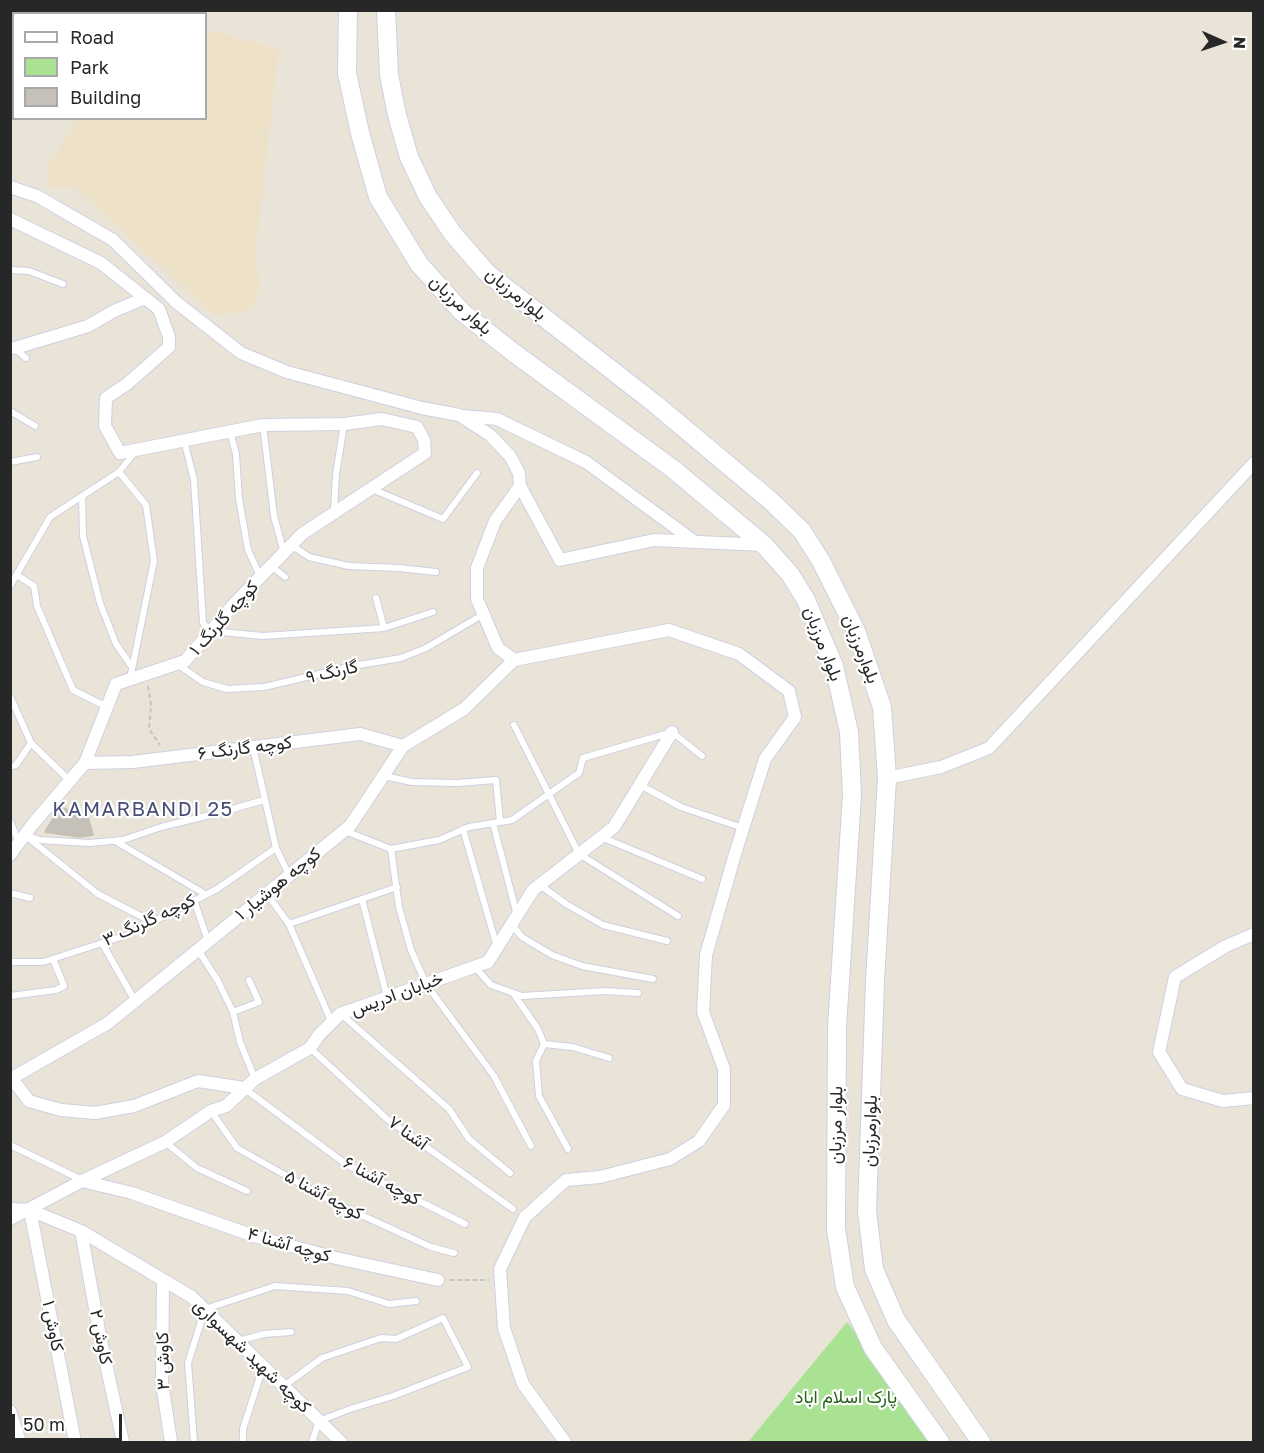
<!DOCTYPE html>
<meta charset="utf-8">
<style>
body{margin:0}
#map{position:relative;width:1264px;height:1453px;overflow:hidden;background:#eae3d8;font-family:"Golos Text",sans-serif}
canvas{display:block}
.frame{position:absolute;inset:0;border:12px solid #272727;pointer-events:none}
.legend{position:absolute;left:12px;top:12px;width:195px;height:108px;box-sizing:border-box;background:#fff;border:2px solid #a9a9a9;margin:0;padding:8px 10px;list-style:none;font-size:18px;color:#272727}
.legend li{display:flex;align-items:center;gap:12px;height:30px}
.legend b{width:30px;border:2px solid #a9a9a9}
.north{position:absolute;left:1192px;top:12px;width:60px;height:60px;-webkit-text-stroke:4px #fff;paint-order:stroke;rotate:93deg;font-size:16px;font-weight:700;line-height:24px;text-align:center;color:#272727}
.north::after{content:'';display:block;margin:auto;width:21px;height:27px;background:#272727;clip-path:polygon(50% 0,100% 100%,50% 72%,0 100%)}
.scale{position:absolute;left:12px;top:1414px;width:110px;height:27px;box-sizing:border-box;border:3px solid #272727;border-top:0;padding-left:8px;font-size:18px;line-height:21px;white-space:nowrap;color:#272727;-webkit-text-stroke:4px #fff;paint-order:stroke}
</style>
<div id="map">
<canvas width="1264" height="1453"></canvas>
<div class="frame"></div>
<ul class="legend">
<li><b style="height:8px;background:#fff"></b>Road</li>
<li><b style="height:16px;background:#aae293"></b>Park</li>
<li><b style="height:16px;background:#c5c0b8"></b>Building</li>
</ul>
<div class="north">N</div>
<div class="scale">50 m</div>
</div>
<script>
const c = document.querySelector('canvas').getContext('2d');
c.lineJoin = 'round';
function fillPath(path, color) { c.fillStyle = color; c.fill(path, 'evenodd'); }
const toPath = rows => new Path2D(rows.map(r => 'M' + r).join(''));
function strokePath(path, color, width, dash) { c.strokeStyle = color; c.lineWidth = width; c.lineCap = dash ? 'butt' : 'round'; c.setLineDash(dash || []); c.stroke(path); }
function write(font, color, halo, rows, align = 'center') {
  c.font = font + ' "Golos Text",Vazirmatn,sans-serif'; c.lineWidth = 4.5; c.setLineDash([]); c.textBaseline = 'middle'; c.strokeStyle = halo; c.fillStyle = color; for (const [text, x, y, turn = 0] of rows) {
    c.save(); c.translate(x, y); c.rotate((+turn || 0) * Math.PI / 180); c.textAlign = isNaN(turn) ? turn : align; if (halo) c.strokeText(text, 0, 0); c.fillText(text, 0, 0); c.restore();
  }
}
fillPath(toPath([
 [206,30,279,49,255,255,260,287,251,310,215,316,75,188,49,187,49,164,78,119,206,118]
]), '#ede2c7');
fillPath(toPath([
 [847,1322,938,1442,748,1442]
]), '#aae293');
const building = toPath([
 [60,807,88,817,93,835,79,837,45,832,60,807]
]);
fillPath(building, '#c5c0b8');
strokePath(building, '#c5bfb2', 1.5);
const service = toPath([
 [10,270,29,271,63,284],
 [10,344,26,358],
 [10,411,35,426],
 [263,425,274,516,284,553],
 [230,431,236,454,239,499,248,550,260,576],
 [184,440,194,480,203,623,211,631,263,636,384,628,433,612],
 [10,462,37,457],
 [119,472,146,505,154,561,130,679],
 [372,489,443,519,477,473],
 [82,496,83,536,100,603,116,644,132,667],
 [334,511,336,474,344,424],
 [291,545,309,557,349,566,399,568,436,572],
 [271,566,285,577],
 [17,575,34,586,37,606,73,690,107,707],
 [10,586,50,517,119,472,135,452],
 [376,598,384,628],
 [177,664,203,682,227,689,264,687,353,666,401,658,426,648,482,615],
 [10,696,31,743,70,781],
 [514,725,579,854,678,916],
 [253,747,276,848,289,875],
 [10,767,16,765,31,743],
 [384,776,412,782,457,783,496,780,500,822],
 [640,785,681,807,743,828],
 [10,821,19,843],
 [493,823,517,915],
 [463,829,497,947],
 [345,831,391,849,439,840,469,827,512,820,579,773,583,758,672,732,702,756],
 [25,835,40,840,89,843,123,840,161,827,222,812,264,800],
 [27,837,98,894,152,922],
 [601,837,702,879],
 [115,841,205,894],
 [391,849,399,907,411,950,426,984,494,1076,531,1146],
 [540,885,566,904,603,925,667,941],
 [10,893,30,898],
 [267,894,289,924,332,1023],
 [362,899,387,997],
 [194,900,208,941],
 [289,924,397,887],
 [512,925,522,937,552,955,582,966,653,979],
 [102,943,135,1001],
 [198,950,218,981,233,1012,240,1042,255,1079],
 [10,962,43,962,127,935,217,889,276,848],
 [475,967,491,985,522,996,606,991,638,993],
 [513,993,538,1029,544,1044,573,1047,609,1058],
 [10,996,56,990,64,986,53,959],
 [233,1012,259,1002,249,980],
 [341,1014,449,1109,469,1139,510,1173],
 [544,1044,536,1061,539,1096,568,1149],
 [310,1048,387,1119,513,1209],
 [245,1089,347,1165,465,1224],
 [211,1111,237,1148,331,1201,431,1247,454,1253],
 [165,1142,197,1168,247,1191],
 [10,1145,82,1180],
 [238,1341,264,1334,291,1332],
 [284,1386,322,1358,381,1338,396,1339,443,1318,468,1367,393,1396,350,1409,319,1421,312,1442],
 [194,1442,188,1363,205,1309,275,1286,348,1291,389,1304,416,1301],
 [243,1442,243,1429,263,1367]
]);
const minor = toPath([
 [10,187,37,196,113,240,176,302,241,353,287,372,422,408,459,415,490,435,510,456,519,473,520,486,495,521,477,568,477,599,498,648,514,660,669,630,739,654,789,691,795,717,765,759,735,854,706,955,703,1012,724,1069,724,1105,699,1141,670,1159,600,1177,566,1180,525,1217,500,1269,504,1328,523,1384,565,1442],
 [10,219,101,263,159,309,169,337,169,347,127,384,106,398,105,426,120,453,263,425,344,424,382,419,417,427,424,440,425,453,302,534,235,603,185,661,116,684,85,763,32,825,10,855],
 [15,348,88,326,114,311,145,298],
 [463,416,497,419,586,462,695,542],
 [520,486,560,560,654,540,764,545],
 [85,763,133,762,360,734,403,746],
 [887,778,941,767,989,748,1254,463],
 [1254,934,1226,946,1175,977,1159,1052,1182,1089,1223,1101,1254,1098],
 [10,1076,29,1101,61,1110,95,1113,134,1106,198,1081,244,1088],
 [12,1078,108,1023,350,826,403,746,464,709,514,660],
 [82,1181,132,1193,254,1236,336,1258,438,1280],
 [10,1209,30,1210,81,1231,192,1297,341,1442],
 [30,1210,75,1442],
 [10,1219,82,1181,165,1142,211,1111,226,1106,255,1079,310,1048,319,1035,340,1014,488,962,533,890,614,827,672,732],
 [81,1231,100,1336,123,1442],
 [163,1280,162,1383,171,1442],
 [10,1411,20,1442]
]);
const secondary = toPath([
 [348,10,347,73,360,133,378,197,419,264,462,312,514,353,673,469,764,545,790,574,806,600,834,666,849,732,852,795,837,1027,836,1229,845,1287,873,1348,940,1442],
 [386,10,389,75,397,115,409,157,428,197,453,234,487,273,654,403,771,501,802,531,821,561,856,631,882,707,887,778,875,981,867,1211,874,1269,896,1320,981,1442]
]);
strokePath(service, '#ced0e1', 8);
strokePath(minor, '#ced0e1', 14);
strokePath(secondary, '#ced0e1', 20);
strokePath(toPath([
 [148,686,151,705,149,729,160,745],
 [450,1280,489,1280]
]), '#c3c3c3', 2, [4.5, 3]);
strokePath(service, '#fff', 6);
strokePath(minor, '#fff', 12);
strokePath(secondary, '#fff', 18);
write('18px', '#272727', '#fff', [
 ["بلوارمرزبان",516,294,39],
 ["بلوار مرزبان",461,305,43],
 ["کوچه گلرنگ ۱",224,618,-48],
 ["بلوار مرزبان",823,644,69],
 ["بلوارمرزبان",861,649,69],
 ["گارنگ ۹",332,672,-13],
 ["کوچه گارنگ ۶",245,748,-7],
 ["کوچه هوشیار ۱",278,884,-39],
 ["کوچه گلرنگ ۳",149,920,-25],
 ["خیابان ادریس",397,994,-20],
 ["بلوار مرزبان",836,1125,-89],
 ["بلوارمرزبان",870,1131,-88],
 ["آشنا ۷",408,1133,36],
 ["کوچه آشنا ۶",382,1181,28],
 ["کوچه آشنا ۵",324,1195,28],
 ["کوچه آشنا ۴",289,1245,16],
 ["کاوش ۱",53,1326,79],
 ["کاوش ۲",101,1337,79],
 ["کوچه شهید شهسواری",252,1356,44],
 ["کاوش ۳",163,1361,-91]
]);
write('18px', '#246318', '#fff', [
 ["پارک اسلام اباد",846,1397]
]);
c.letterSpacing = '1.5px';
write('20px', '#484e77', '#fff', [
 ["KAMARBANDI 25",143,810]
]);
c.letterSpacing = '0px';
</script>
